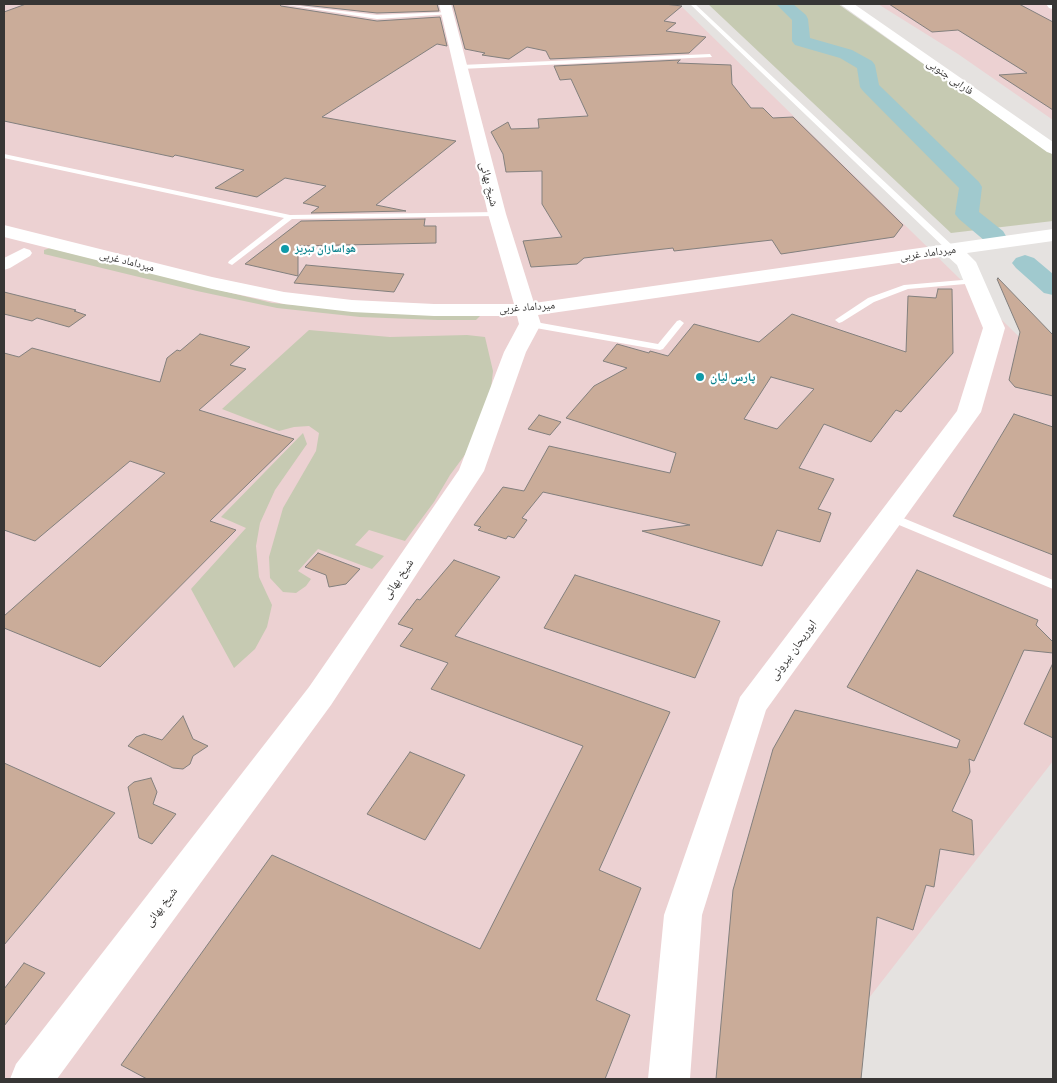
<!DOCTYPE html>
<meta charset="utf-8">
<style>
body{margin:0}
#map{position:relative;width:1057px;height:1083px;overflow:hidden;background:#e5e2e0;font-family:"Playfair Display",serif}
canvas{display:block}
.frame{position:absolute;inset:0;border:5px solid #373635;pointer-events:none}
</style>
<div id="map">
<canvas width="1057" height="1083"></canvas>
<div class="frame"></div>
</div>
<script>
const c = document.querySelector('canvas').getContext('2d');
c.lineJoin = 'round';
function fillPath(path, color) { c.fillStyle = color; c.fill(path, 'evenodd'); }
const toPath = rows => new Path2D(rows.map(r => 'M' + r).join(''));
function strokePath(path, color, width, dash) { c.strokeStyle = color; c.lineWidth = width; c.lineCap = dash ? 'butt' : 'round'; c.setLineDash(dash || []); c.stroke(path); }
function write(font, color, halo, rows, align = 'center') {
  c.font = font + ' "Playfair Display","Noto Naskh Arabic",serif'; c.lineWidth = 4.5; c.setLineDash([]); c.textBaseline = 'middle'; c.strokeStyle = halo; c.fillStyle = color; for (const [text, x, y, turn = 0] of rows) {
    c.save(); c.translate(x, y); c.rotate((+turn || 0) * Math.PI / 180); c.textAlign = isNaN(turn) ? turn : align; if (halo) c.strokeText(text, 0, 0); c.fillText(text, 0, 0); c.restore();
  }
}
fillPath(toPath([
 [4,4,679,4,1053,370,1053,761,862,1007,852,1079,4,1079],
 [878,4,1053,4,1053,120,958,54]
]), '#ecd1d2');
fillPath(toPath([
 [708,4,838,4,1053,155,1053,221,951,233],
 [50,248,272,303,320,307,476,314,480,316,476,320,438,320,360,317,277,308,197,291,44,254,44,250],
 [309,330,390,337,467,335,485,337,493,371,490,398,467,452,450,475,434,502,405,541,369,530,355,545,384,556,372,569,318,549,298,571,311,579,306,586,296,593,283,592,270,578,269,557,283,508,316,451,319,433,309,426,294,427,279,431,222,409],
 [303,433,307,444,275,490,260,523,256,546,259,577,272,605,267,627,255,649,234,668,191,589,246,528,221,517]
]), '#c6cab2');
fillPath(toPath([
 [776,4,793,4,806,15,808,19,810,38,852,50,872,61,875,65,879,85,979,182,982,187,979,212,1003,231,1006,236,1003,241,994,243,985,241,959,219,955,214,959,188,863,91,860,87,857,68,840,58,795,45,792,41,792,20,776,4],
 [1025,255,1034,258,1053,274,1053,295,1044,293,1016,268,1012,263,1016,258,1025,255]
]), '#a0c9ce');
const building = toPath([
 [26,4,279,4,281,6,377,21,440,17,447,46,437,44,322,117,456,141,376,205,406,211,311,213,319,207,303,203,326,186,285,178,257,197,215,188,244,170,175,155,173,157,4,121,4,12,26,4],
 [295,4,437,4,439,11,377,13,295,4],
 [453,4,664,4,682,6,664,21,676,23,666,31,706,37,689,53,550,59,546,51,527,47,509,59,482,55,485,53,465,49,453,4],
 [889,4,1019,4,1053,22,1053,110,999,75,1027,73,958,30,932,32,889,4],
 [680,60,677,63,731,65,732,84,751,108,763,108,773,118,793,117,903,225,894,237,781,254,772,240,674,251,673,248,584,258,577,264,531,267,523,241,562,237,542,204,542,171,506,172,503,154,491,132,508,122,511,129,539,128,538,119,588,116,571,79,560,80,554,66,680,60],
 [425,219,424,226,436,226,436,243,298,246,298,276,245,264,301,221,425,219],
 [306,265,404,274,394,292,294,283,306,265],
 [998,278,1053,335,1053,396,1015,387,1009,380,1020,332,997,279,998,278],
 [938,289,952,289,953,353,901,412,896,410,871,442,824,424,799,468,834,479,818,509,831,513,820,542,777,530,762,566,642,531,690,525,543,492,522,518,527,520,514,538,508,536,506,539,478,530,481,527,474,525,503,487,524,491,549,446,670,473,676,453,566,418,594,386,627,368,603,361,617,344,649,353,650,351,668,356,694,324,759,342,792,314,906,352,908,296,936,298,938,289],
 [771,377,814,389,777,429,744,419,771,377],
 [4,292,76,310,74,311,86,315,69,327,37,318,32,321,4,314,4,292],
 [200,334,250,347,230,365,246,369,199,410,294,439,210,521,236,530,100,667,4,628,4,616,165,473,130,461,35,541,4,530,4,353,19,357,32,348,160,382,167,358,177,350,180,351,200,334],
 [1014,414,1053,427,1053,555,953,516,1014,414],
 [539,415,561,422,550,435,528,429,539,415],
 [318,553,360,569,346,584,329,587,326,575,305,567,318,553],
 [454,560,500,577,455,636,670,712,599,870,641,888,596,1000,630,1015,605,1079,147,1079,121,1065,272,855,480,949,583,746,431,689,448,663,400,646,413,629,398,624,417,599,420,600,454,560],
 [917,570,1038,620,1036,625,1053,642,1053,653,1024,650,974,761,969,759,970,772,952,811,972,820,974,855,940,849,934,887,926,885,913,930,877,917,861,1079,716,1079,733,890,773,749,795,710,957,748,960,740,847,687,917,570],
 [575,575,720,621,695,678,544,628,575,575],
 [1053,663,1053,738,1024,724,1053,663],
 [183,716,193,739,208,746,193,756,190,764,183,769,173,768,128,746,136,737,144,734,162,740,183,716],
 [410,752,465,775,425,840,367,814,410,752],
 [4,763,115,813,4,945,4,763],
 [151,778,157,792,153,804,176,814,152,844,139,838,128,787,134,782,151,778],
 [24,963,45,973,4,1026,4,989,24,963]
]);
fillPath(building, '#caac99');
strokePath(building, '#83807e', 1);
fillPath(toPath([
 [281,4,377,15,448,12,451,14,377,19,281,4],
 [690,4,695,4,954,247,954,251,948,251,690,4],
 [710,54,712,57,461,69,458,67,461,65,710,54],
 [4,154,290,215,497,212,501,214,497,216,292,219,232,265,228,263,229,261,284,218,4,158,4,154],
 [974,279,978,281,977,283,908,289,874,302,842,322,839,323,835,320,868,298,904,285,974,279],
 [680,320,684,323,663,349,660,350,530,327,526,324,530,321,658,344,677,321,680,320],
 [891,513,1053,580,1053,589,887,520,886,517,891,513]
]), '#fff');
fillPath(toPath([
 [24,248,30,250,32,253,30,256,10,268,4,270,4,258,24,248]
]), '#fff');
fillPath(toPath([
 [439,4,451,4,506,214,534,303,1053,229,1053,241,967,253,976,262,1005,328,981,412,766,710,702,915,690,1079,648,1079,664,915,740,697,957,411,983,328,957,265,947,256,538,315,541,324,526,352,484,471,331,705,57,1079,10,1079,16,1064,309,687,459,470,504,352,519,324,517,316,434,316,352,312,284,304,212,289,4,237,4,225,212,277,284,292,352,300,434,304,514,304,488,214,439,4],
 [840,4,854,4,1053,142,1053,154,1047,152,840,4],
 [1046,4,1053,4,1053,9,1049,8,1046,4]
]), '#fff');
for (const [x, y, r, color] of [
 [285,249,5,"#0f9aa8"],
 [700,377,5,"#0f9aa8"]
]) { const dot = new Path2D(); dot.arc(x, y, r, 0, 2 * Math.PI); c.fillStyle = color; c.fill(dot); strokePath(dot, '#fff', 2); }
write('11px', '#373635', '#fff', [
 ["فارابی جنوبی",950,77,35],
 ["میرداماد غربی",928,253,-8],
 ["میرداماد غربی",127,261,14],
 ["میرداماد غربی",527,307,-4]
]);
write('bold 11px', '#0d838f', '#fff', [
 ["هواسازان تبریز",295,249]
], 'left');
write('12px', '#373635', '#fff', [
 ["شیخ بهائی",489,184,76],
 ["شیخ بهائی",398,579,-56],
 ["ابوریحان بیرونی",793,650,-54],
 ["شیخ بهائی",161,907,-53]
]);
write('bold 12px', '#0d838f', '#fff', [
 ["پارس لیان",710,377]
], 'left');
</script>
